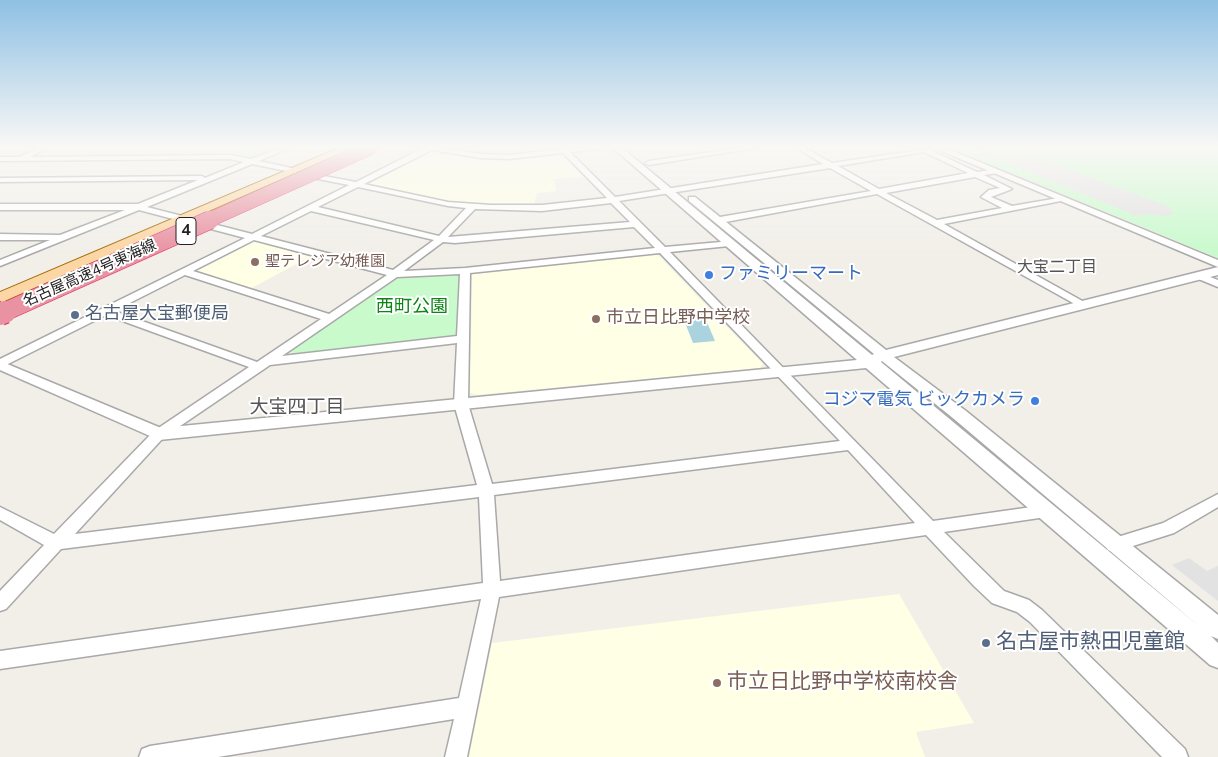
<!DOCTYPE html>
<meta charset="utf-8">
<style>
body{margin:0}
canvas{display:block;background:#f2efe9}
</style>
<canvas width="1218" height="757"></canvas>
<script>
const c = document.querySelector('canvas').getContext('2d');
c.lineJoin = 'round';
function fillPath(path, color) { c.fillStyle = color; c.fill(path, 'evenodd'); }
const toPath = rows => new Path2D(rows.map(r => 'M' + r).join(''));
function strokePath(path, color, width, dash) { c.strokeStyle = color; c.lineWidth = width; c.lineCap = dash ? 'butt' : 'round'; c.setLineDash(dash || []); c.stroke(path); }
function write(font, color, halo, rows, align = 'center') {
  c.font = font + ' "Nunito Sans","Noto Sans JP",sans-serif'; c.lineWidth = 4; c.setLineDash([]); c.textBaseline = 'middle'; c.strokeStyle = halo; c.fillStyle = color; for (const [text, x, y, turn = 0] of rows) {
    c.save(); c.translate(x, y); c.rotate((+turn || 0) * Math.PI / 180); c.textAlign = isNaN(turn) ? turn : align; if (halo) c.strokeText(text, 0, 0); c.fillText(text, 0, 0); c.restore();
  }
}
fillPath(toPath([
 [436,150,477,157,509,159,562,154,583,177,554,179,556,191,537,193,534,205,492,205,451,201,368,185,431,151],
 [258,240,313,255,250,289,195,272],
 [656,253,763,364,760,368,477,395,470,393,472,274,474,272],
 [899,594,974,723,916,732,925,757,469,757,492,643]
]), '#ffffe5');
fillPath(toPath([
 [247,147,284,147,256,158,237,155],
 [948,147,1218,147,1218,258],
 [459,274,456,334,452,337,293,355,291,351,401,276]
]), '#c8facc');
fillPath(toPath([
 [977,147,1002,158,1020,155,1035,160,1040,159,1173,208,1169,210,1175,213,1165,216,1148,214,1137,216,971,148],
 [1189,558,1207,571,1218,566,1218,601,1172,565]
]), '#e2e2e2');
fillPath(toPath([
 [703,313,715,341,693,343,682,315]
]), '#aad3df');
const minor = toPath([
 [40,147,49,147,30,157,230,155,251,159,282,147,291,147,259,161,296,169,296,173,252,164,147,207,252,234,349,185,308,177,308,173,356,182,425,147,439,147,481,154,509,155,559,149,558,147,566,148,601,147,598,149,570,152,615,197,823,164,795,147,803,147,832,163,941,147,940,149,932,151,977,172,997,169,997,173,984,175,1012,189,991,197,1012,206,1064,197,1064,201,1061,201,944,224,1086,303,1087,305,1082,308,877,194,720,223,716,220,720,217,871,191,830,168,619,201,665,247,732,241,732,245,729,246,670,252,933,521,1046,505,1052,507,1054,511,1052,515,1046,517,944,532,1004,591,1029,600,1042,610,1185,749,1188,757,1162,757,1030,622,1017,612,992,603,974,586,926,535,499,597,467,757,445,757,454,719,218,757,139,757,142,749,150,746,459,698,481,599,0,669,0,651,483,583,479,497,61,549,6,609,0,611,0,591,44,545,0,520,0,507,54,534,154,431,249,367,106,315,0,368,0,359,245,238,139,210,0,266,0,260,50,240,0,240,0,234,60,235,125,210,0,210,0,204,138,204,198,180,0,182,0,178,202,176,205,178,244,162,230,159,0,161,0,157,20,157,40,147],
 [432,150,481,158,509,159,563,153,607,198,542,205,491,205,448,202,364,184,432,150],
 [924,152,968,173,879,189,838,166,924,152],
 [975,177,1000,188,989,190,981,197,1002,208,937,220,886,193,975,177],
 [358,187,448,206,466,208,439,236,318,207,358,187],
 [611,203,630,222,448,237,475,209,542,211,611,203],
 [311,211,434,240,393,270,261,236,311,211],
 [634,227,655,248,465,268,404,271,443,242,455,243,634,227],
 [254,240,387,275,329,314,193,271,254,240],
 [660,253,840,441,492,484,468,404,470,273,660,253],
 [460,274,457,336,282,356,397,277,460,274],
 [185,275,321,319,257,362,114,311,185,275],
 [457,343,454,404,477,485,75,534,164,437,270,365,457,343],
 [848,450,915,523,500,581,494,495,848,450],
 [745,147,761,147,649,165,645,163,649,161,745,147],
 [1200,273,1218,280,1218,287,1196,278,1195,276,1200,273],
 [1218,494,1218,507,1174,533,1114,552,1108,550,1106,545,1108,540,1163,523,1218,494]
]);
const tertiary = toPath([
 [612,147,621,147,872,355,874,354,689,201,689,197,695,197,886,350,1218,267,932,147,943,147,1218,260,1218,275,894,357,966,411,1218,615,1218,639,1211,636,1218,643,1218,668,1210,665,866,368,159,440,0,370,0,361,161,428,857,360,612,147],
 [882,361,954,419,1200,627,881,362,882,361]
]);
const primary = toPath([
 [341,147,354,147,0,303,0,292,341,147]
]);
strokePath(minor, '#a9a9a9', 3);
strokePath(tertiary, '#a9a9a9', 3);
strokePath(primary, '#a06b00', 2);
fillPath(minor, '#fff');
fillPath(tertiary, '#fff');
fillPath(primary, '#fcd6a4');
const motorwayBridgeFar2 = toPath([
 [207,221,372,147]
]);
const motorwayBridgeFar1 = toPath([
 [2,313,210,220]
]);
const motorwayBridge = toPath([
 [0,314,5,312]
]);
strokePath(motorwayBridgeFar2, '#dc2a67', 15, []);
strokePath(motorwayBridgeFar1, '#dc2a67', 19, []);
strokePath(motorwayBridge, '#dc2a67', 24, []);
strokePath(motorwayBridgeFar2, '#e892a2', 14);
strokePath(motorwayBridgeFar1, '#e892a2', 18);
strokePath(motorwayBridge, '#e892a2', 22);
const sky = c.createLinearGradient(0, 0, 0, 253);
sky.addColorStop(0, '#8fc0e4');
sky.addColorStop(0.58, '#f9f8f5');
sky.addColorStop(1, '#f9f8f500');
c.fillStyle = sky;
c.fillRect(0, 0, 1218, 253);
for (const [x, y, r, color] of [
 [255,262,5,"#8d6e63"],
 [709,275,5,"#3f7fe0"],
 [75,315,5,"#5c6f8a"],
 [596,319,5,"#8d6e63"],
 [1035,401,5,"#3f7fe0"],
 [986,643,5,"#5c6f8a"],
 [717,683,5,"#8d6e63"]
]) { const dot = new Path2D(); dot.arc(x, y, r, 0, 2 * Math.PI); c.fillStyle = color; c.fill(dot); strokePath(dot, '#fff', 2); }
write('15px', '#785e54', '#fff', [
 ["聖テレジア幼稚園",265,262]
], 'left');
write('15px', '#222', '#fff', [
 ["名古屋高速4号東海線",90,274,-24]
]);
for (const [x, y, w] of [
 [186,231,20]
]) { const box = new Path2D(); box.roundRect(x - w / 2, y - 13.5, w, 27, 4); c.fillStyle = '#fff'; c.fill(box); strokePath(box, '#222', 1); }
write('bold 16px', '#222', null, [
 ["4",186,231]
]);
write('16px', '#555', '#fff', [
 ["大宝二丁目",1057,268]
]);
write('18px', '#366cbe', '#fff', [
 ["ファミリーマート",719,275],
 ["コジマ電気 ビックカメラ",1025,401,"right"]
], 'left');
write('18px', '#0c8416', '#fff', [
 ["西町公園",412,308]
]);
write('18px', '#4e5e75', '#fff', [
 ["名古屋大宝郵便局",85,315]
], 'left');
write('18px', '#785e54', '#fff', [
 ["市立日比野中学校",606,319]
], 'left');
write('19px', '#555', '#fff', [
 ["大宝四丁目",297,408]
]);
write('21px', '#4e5e75', '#fff', [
 ["名古屋市熱田児童館",996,643]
], 'left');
write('21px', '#785e54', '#fff', [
 ["市立日比野中学校南校舎",727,683]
], 'left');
</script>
